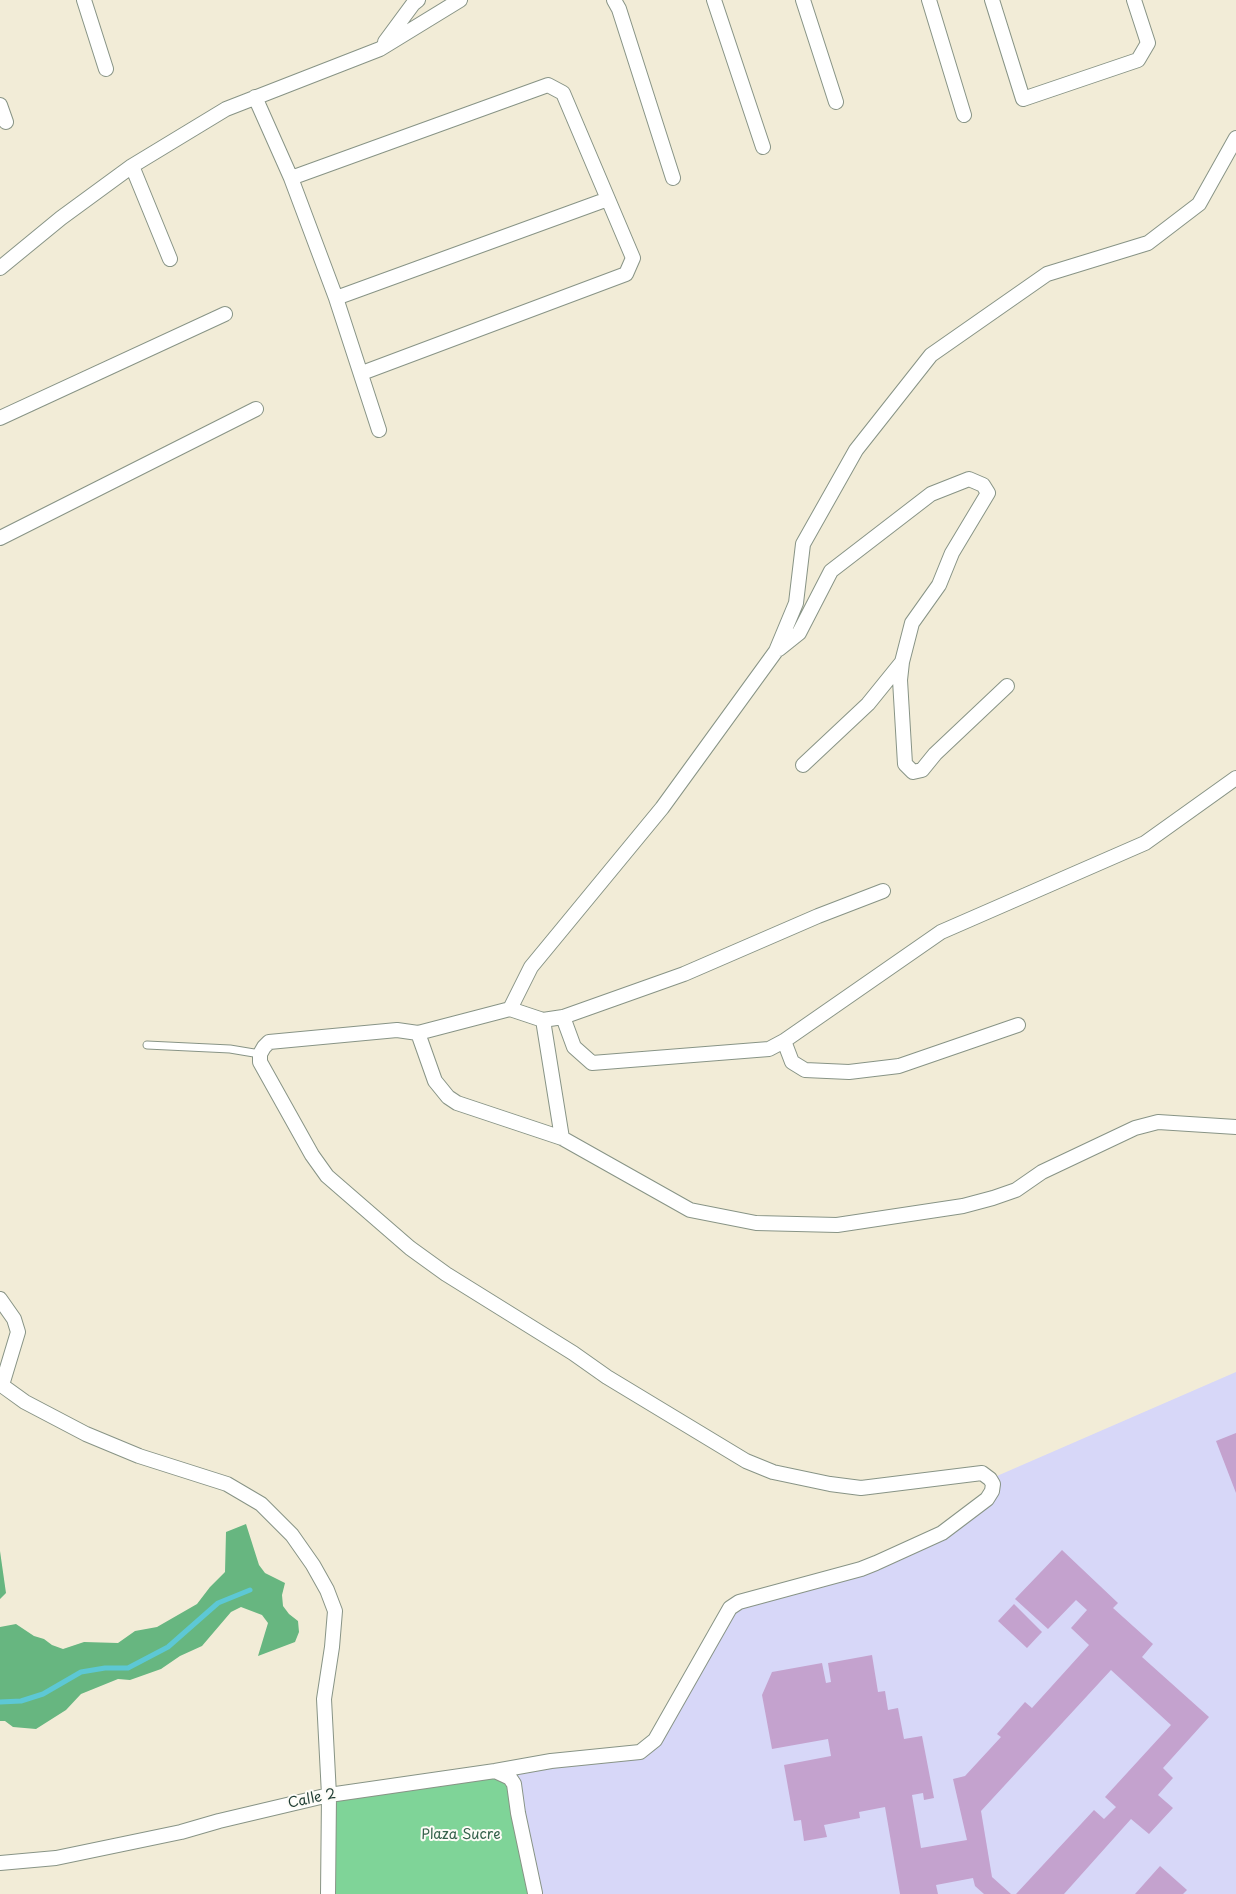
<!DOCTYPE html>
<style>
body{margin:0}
canvas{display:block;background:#f2ecd7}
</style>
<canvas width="1236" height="1894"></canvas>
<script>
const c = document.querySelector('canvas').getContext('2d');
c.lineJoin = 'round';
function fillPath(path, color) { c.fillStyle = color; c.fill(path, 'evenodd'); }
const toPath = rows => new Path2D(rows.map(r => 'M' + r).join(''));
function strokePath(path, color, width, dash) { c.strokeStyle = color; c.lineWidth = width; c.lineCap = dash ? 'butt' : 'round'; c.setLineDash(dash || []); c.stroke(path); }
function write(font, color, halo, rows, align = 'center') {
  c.font = font + ' "Playpen Sans",sans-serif'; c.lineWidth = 4; c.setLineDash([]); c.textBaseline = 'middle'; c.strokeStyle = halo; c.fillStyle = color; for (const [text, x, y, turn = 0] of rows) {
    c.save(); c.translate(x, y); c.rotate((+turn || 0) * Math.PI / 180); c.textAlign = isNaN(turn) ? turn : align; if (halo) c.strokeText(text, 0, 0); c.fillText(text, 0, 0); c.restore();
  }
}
fillPath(toPath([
 [1236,1372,1236,1894,536,1894,514,1784,516,1768,641,1752,730,1608,876,1563,987,1499,990,1479]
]), '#d7d7f8');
fillPath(toPath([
 [495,1771,510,1778,532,1894,328,1894,329,1795]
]), '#7fd498');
fillPath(toPath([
 [246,1524,259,1565,265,1573,285,1583,282,1595,283,1606,289,1614,298,1621,299,1632,295,1642,258,1656,268,1623,262,1615,241,1607,231,1612,202,1646,180,1656,161,1669,130,1680,118,1679,81,1694,66,1710,36,1729,13,1727,5,1721,0,1721,0,1627,16,1624,34,1636,44,1639,52,1645,63,1649,84,1642,118,1643,135,1631,157,1627,197,1604,210,1587,225,1572,226,1532],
 [0,1551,6,1593,0,1599]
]), '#67b680');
strokePath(toPath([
 [0,1702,21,1701,43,1694,81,1672,105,1668,128,1668,168,1647,218,1603,250,1590]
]), '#5dc8d5', 5);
fillPath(toPath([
 [1236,1433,1236,1493,1216,1441],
 [1062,1550,1118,1603,1113,1608,1153,1644,1142,1657,1209,1717,1163,1768,1173,1778,1158,1795,1173,1808,1149,1834,1131,1819,1064,1894,1016,1894,1094,1810,1104,1819,1116,1807,1105,1797,1171,1725,1111,1670,981,1811,992,1877,1011,1894,984,1894,975,1886,973,1878,936,1885,938,1894,900,1894,885,1807,859,1812,860,1818,824,1825,827,1837,804,1841,801,1820,794,1821,784,1765,831,1756,828,1739,772,1749,762,1695,772,1672,822,1663,826,1683,831,1682,828,1663,872,1655,878,1692,885,1691,888,1710,898,1708,904,1739,922,1736,934,1798,924,1800,923,1793,912,1795,921,1848,967,1840,953,1779,965,1776,1001,1737,997,1734,1025,1702,1032,1708,1089,1645,1071,1628,1087,1610,1076,1600,1048,1629,1015,1599],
 [1014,1604,1042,1632,1027,1648,998,1621],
 [1160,1866,1187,1890,1183,1894,1135,1894]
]), '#c4a2ce');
const lane = toPath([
 [147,1045,230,1049,260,1054]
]);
const street = toPath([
 [84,0,106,69],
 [614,0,619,9,673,178],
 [714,0,763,147],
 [803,0,836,102],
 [929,0,964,115],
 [992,0,1023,99,1138,60,1148,43,1134,0],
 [385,42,413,4,418,0],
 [255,97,291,178,336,298,379,430],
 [0,105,6,122],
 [132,166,170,259],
 [291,178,548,85,563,93,633,258,626,274,362,373],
 [0,268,61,218,132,166,226,109,380,49,460,0],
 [336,298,608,199],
 [0,418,225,314],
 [0,538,256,409],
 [779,649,799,633,831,571,931,494,969,479,983,485,988,493,952,553,939,585,912,623,902,662,900,680,905,764,913,772,922,770,935,754,1007,686],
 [803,765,868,704,902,662],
 [510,1009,543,1020,563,1017,684,974,818,916,883,891],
 [563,1017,574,1047,592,1063,769,1049,784,1041,941,932,1145,843,1236,778],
 [543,1020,562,1138],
 [418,1033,435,1081,448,1097,457,1103,562,1138,690,1210,756,1223,837,1225,963,1206,993,1198,1016,1190,1042,1172,1135,1128,1158,1122,1236,1127],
 [784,1041,792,1062,805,1070,849,1072,899,1066,1018,1025],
 [0,1299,14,1319,18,1332,2,1385],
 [0,1384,25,1402,86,1434,139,1456,227,1484,261,1504,292,1535,313,1565,327,1590,335,1611,332,1647,324,1699,329,1795,328,1894],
 [495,1771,510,1778,514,1784,518,1813,535,1893],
 [0,1863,56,1858,181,1832,219,1821,329,1795,495,1771,551,1761,640,1752,655,1740,730,1608,739,1602,861,1569,876,1563,942,1533,987,1499,992,1491,993,1484,990,1479,982,1473,861,1488,830,1484,773,1472,746,1461,607,1377,573,1353,446,1274,410,1248,327,1176,312,1155,260,1062,260,1054,264,1047,269,1042,397,1030,418,1033,510,1009,531,967,662,808,776,651,796,603,803,544,856,450,931,355,1047,274,1148,243,1199,204,1236,138]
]);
strokePath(lane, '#889486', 9);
strokePath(street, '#889486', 16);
strokePath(lane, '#fff', 7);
strokePath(street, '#fff', 14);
write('14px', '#1f3d34', '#fdfcf7', [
 ["Calle 2",312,1799,-12]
]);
write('14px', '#37634d', '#fdfcf7', [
 ["Plaza Sucre",461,1835]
]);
</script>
